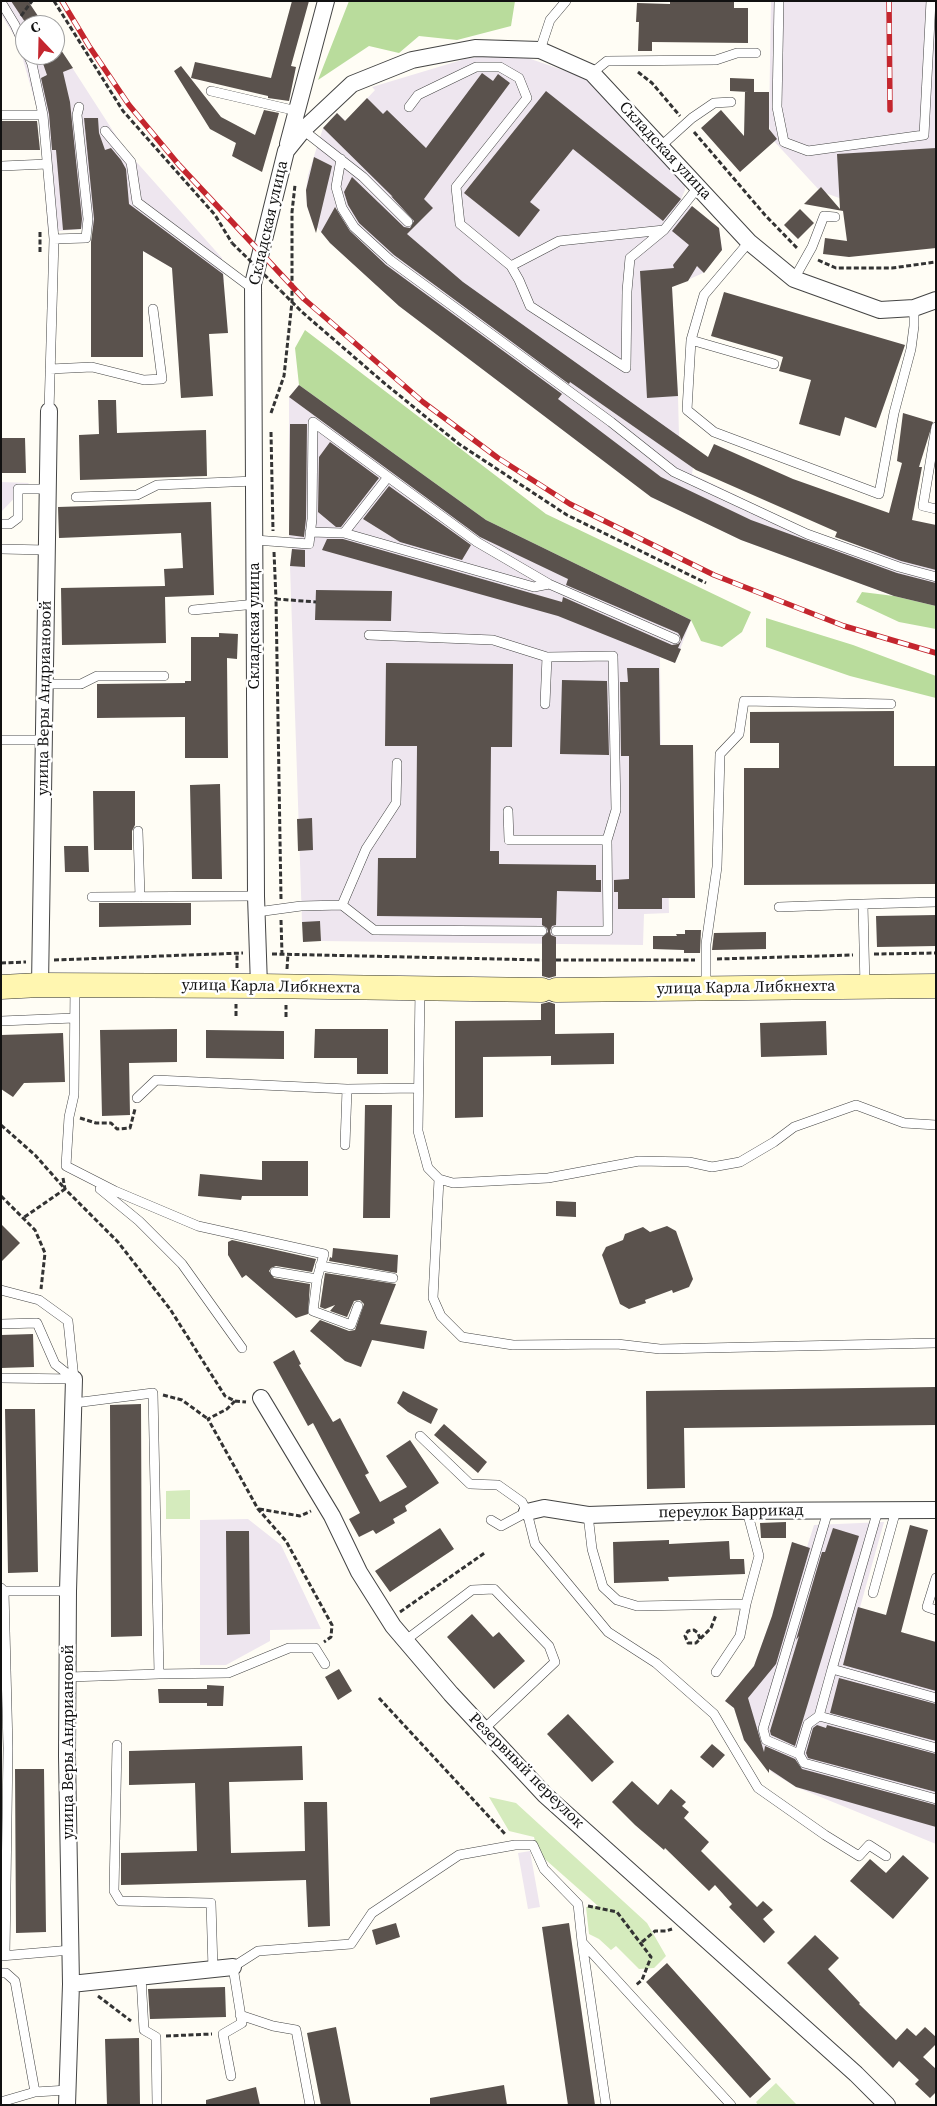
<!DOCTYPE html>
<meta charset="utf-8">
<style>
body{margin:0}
#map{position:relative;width:937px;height:2106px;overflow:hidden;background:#fffdf5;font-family:"Source Serif 4",serif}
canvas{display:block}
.frame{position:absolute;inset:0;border:2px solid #111;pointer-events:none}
.north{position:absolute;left:15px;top:15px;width:50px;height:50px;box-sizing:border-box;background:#fff;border:1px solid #a0a0a0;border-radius:50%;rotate:339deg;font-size:14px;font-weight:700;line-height:20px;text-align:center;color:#111}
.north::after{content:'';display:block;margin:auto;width:18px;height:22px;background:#c4262e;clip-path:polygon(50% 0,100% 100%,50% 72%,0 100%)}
</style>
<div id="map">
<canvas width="937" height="2106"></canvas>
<div class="frame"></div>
<div class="north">С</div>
</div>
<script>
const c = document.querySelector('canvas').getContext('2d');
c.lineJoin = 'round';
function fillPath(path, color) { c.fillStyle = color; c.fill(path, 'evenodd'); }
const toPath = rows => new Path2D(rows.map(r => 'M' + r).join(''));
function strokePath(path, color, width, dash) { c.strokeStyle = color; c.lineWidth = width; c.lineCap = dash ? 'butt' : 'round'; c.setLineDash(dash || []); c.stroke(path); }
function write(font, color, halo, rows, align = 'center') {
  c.font = font + ' "Source Serif 4",serif'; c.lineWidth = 5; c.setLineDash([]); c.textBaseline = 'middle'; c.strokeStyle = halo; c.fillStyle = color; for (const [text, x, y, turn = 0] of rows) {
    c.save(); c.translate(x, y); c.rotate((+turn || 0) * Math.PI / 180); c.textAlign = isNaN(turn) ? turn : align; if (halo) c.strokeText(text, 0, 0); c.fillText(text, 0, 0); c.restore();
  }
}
fillPath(toPath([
 [1,1,28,1,44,25,25,25,25,55,55,55,55,41,124,148,222,258,224,281,198,283,143,251,97,230,82,229,48,232,41,123,18,42,1,14],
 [771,1,936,1,936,189,842,199,820,191,772,139,769,124],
 [494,54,522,56,586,78,685,183,685,190,681,199,719,228,722,250,703,273,672,287,678,396,679,436,696,449,692,474,809,530,878,553,936,551,936,606,894,596,741,540,651,497,399,306,330,243,312,221,307,206,306,190,308,175,323,128,337,113,346,121,375,90,372,87,465,59],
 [299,385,486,520,691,620,675,663,660,657,661,755,666,762,669,913,644,914,643,945,321,941,320,922,302,922,290,566,292,547,289,535,289,397],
 [1,482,29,483,1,512],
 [248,1519,281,1545,321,1629,270,1630,270,1641,226,1665,200,1665,200,1520],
 [884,1522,844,1664,936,1690,936,1844,796,1787,773,1773,759,1760,744,1740,734,1708,725,1701,754,1666,772,1616,792,1542,807,1547,814,1525],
 [530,1851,540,1907,528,1909,518,1853]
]), '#eee6ef');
fillPath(toPath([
 [190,1490,190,1519,166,1519,166,1491],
 [489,1797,516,1803,647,1923,666,1956,654,1968,639,1969,616,1946,611,1950,599,1939,589,1934,586,1907,598,1906,538,1853,534,1837,509,1831],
 [776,2083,796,2104,795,2105,758,2105,756,2102]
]), '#d5ebbd');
fillPath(toPath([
 [349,1,515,1,511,26,457,40,419,36,399,53,369,46,318,80],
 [305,330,546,514,751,612,742,632,722,647,701,641,691,620,486,520,299,385,295,348],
 [862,592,894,596,936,606,936,629,899,622,856,602],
 [766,618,853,645,936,676,936,698,850,676,766,647]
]), '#b9dc9c');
fillPath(toPath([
 [11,1,28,1,44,25,27,25],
 [292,1,309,1,291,66,296,67,289,101,268,98,268,96,191,78,195,62,271,78],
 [670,1,734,1,734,8,748,8,748,43,652,42,652,51,638,51,639,22,636,22,637,3,670,4],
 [55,41,73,68,63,72,70,102,82,219,81,229,63,230,56,150,52,150,49,114,41,78,47,75,40,55,55,55],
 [181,66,221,117,255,135,264,110,279,113,262,172,232,156,236,143,210,129,174,71],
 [482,73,493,81,498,74,510,83,424,199,433,208,407,234,463,282,708,457,714,444,793,479,889,513,902,463,897,461,903,413,933,422,919,467,922,467,912,520,936,525,936,570,901,561,835,537,837,532,696,470,570,382,569,384,394,255,359,223,348,205,344,192,352,177,404,227,410,228,414,221,391,196,393,197,323,128,337,113,345,121,367,98,383,114,387,110,426,148],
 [730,78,754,79,754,92,769,92,769,129,777,139,740,172,701,128,721,110,744,136,745,92,748,92,730,91],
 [546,91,681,199,663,221,573,149,530,202,540,210,519,237,464,193],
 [84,118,98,118,99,133,105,150,111,148,121,160,126,169,129,204,223,274,228,333,209,334,213,396,181,398,172,268,143,251,143,357,91,357,91,242,94,219],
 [1,121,37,121,40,150,1,150],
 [936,148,936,248,849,257,823,254,825,238,847,241,843,211,804,204,821,187,840,209,837,154],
 [314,157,332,166,316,233,307,206,306,190],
 [692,206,719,228,722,250,704,273,697,266,688,281,672,287,678,396,647,398,640,271,674,268,673,265,689,245,672,231],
 [335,207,350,231,386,265,562,394,558,399,661,477,751,520,897,573,936,583,936,606,894,596,741,540,651,497,399,306,330,243,321,232],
 [800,209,814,223,798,239,784,225],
 [724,292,905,345,876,428,845,417,840,436,799,424,811,380,779,371,783,357,711,336],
 [299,385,486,520,691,620,678,648,681,649,675,663,558,616,322,550,327,539,343,539,562,602,563,597,672,645,678,644,681,641,680,636,678,633,566,585,568,579,480,537,289,397],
 [98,400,116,400,117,433,206,430,207,476,80,480,79,435,99,434],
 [290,424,307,424,306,519,304,537,289,535],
 [1,438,25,438,26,473,1,473],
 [330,442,379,478,341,527,336,527,318,512,319,457],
 [389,486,471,545,462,560,400,542,363,519],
 [211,502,214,595,165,597,166,643,62,645,61,588,165,586,164,569,183,568,181,533,59,538,58,507],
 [292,549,305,550,305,567,290,566],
 [316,590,392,591,391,621,315,620],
 [219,633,238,634,237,659,227,658,228,758,185,758,185,717,97,718,97,684,185,683,185,681,191,681,191,637,219,637],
 [386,663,513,664,512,747,491,747,490,851,499,851,499,864,596,865,596,880,601,880,601,892,557,891,556,925,552,926,550,931,551,935,556,937,556,976,549,978,542,976,542,937,548,932,547,928,542,925,542,918,377,916,378,858,416,858,417,746,385,746],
 [627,668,659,668,660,745,693,745,695,898,662,898,662,909,618,909,618,892,614,892,614,880,629,879,629,756,621,756,620,682,628,682],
 [562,680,607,681,609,755,560,754],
 [894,711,894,766,936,766,936,884,744,885,744,768,779,768,779,743,750,743,750,712],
 [220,784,222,879,192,879,190,785],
 [93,791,135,791,135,825,132,831,132,850,94,850],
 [312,818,313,850,298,851,297,819],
 [64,846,88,846,89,872,65,872],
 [99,903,191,903,191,925,99,927],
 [936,915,936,946,877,947,876,916],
 [320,921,321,941,303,942,302,922],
 [685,930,701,930,700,953,684,953,684,950,653,949,653,936,677,936,676,934,685,934],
 [766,932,766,949,712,950,714,933],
 [549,1002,555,1004,555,1034,614,1033,614,1064,551,1065,551,1056,483,1057,483,1117,455,1118,455,1021,541,1020,541,1004],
 [826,1021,827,1055,761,1057,760,1023],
 [177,1029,177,1062,129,1063,130,1115,102,1116,100,1030],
 [315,1029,388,1029,388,1074,357,1074,357,1058,314,1058],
 [206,1030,284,1031,284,1059,206,1058],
 [63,1033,65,1082,24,1083,13,1097,1,1089,1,1035],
 [365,1105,392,1105,390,1218,363,1218],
 [262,1161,308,1161,308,1196,242,1196,241,1200,198,1196,200,1174,262,1180],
 [556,1201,576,1202,576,1217,556,1216],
 [1,1224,20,1243,1,1262],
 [667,1226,676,1231,693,1279,689,1287,673,1293,672,1290,645,1300,646,1303,629,1309,620,1304,602,1255,606,1247,623,1240,625,1234,643,1227,650,1232],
 [232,1240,316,1259,312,1272,276,1266,271,1268,269,1271,274,1278,310,1284,308,1314,296,1318,246,1275,242,1278,228,1255,228,1242],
 [333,1248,398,1255,397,1273,329,1261,330,1257,332,1258],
 [325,1273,396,1284,380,1324,427,1331,424,1349,372,1340,361,1367,345,1361,310,1331,320,1320,349,1331,355,1330,364,1304,360,1300,354,1301,347,1317,330,1311,335,1305,325,1309,320,1307],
 [33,1334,34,1367,1,1368,1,1335],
 [294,1350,301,1364,299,1365,333,1422,340,1418,369,1473,365,1475,380,1502,407,1487,386,1456,410,1440,439,1483,405,1506,407,1511,393,1519,395,1523,376,1534,373,1530,359,1537,349,1519,360,1513,313,1423,308,1426,273,1362],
 [936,1387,936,1425,684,1428,685,1488,647,1489,646,1391],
 [403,1391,438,1409,431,1424,408,1412,397,1403],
 [141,1404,142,1636,111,1637,110,1405],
 [5,1409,35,1409,38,1572,8,1573],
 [444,1424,487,1462,478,1473,434,1435],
 [786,1522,786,1538,761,1538,760,1523],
 [910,1525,928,1530,901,1632,936,1642,936,1691,843,1665,858,1607,886,1615],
 [440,1528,454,1549,390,1592,375,1571],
 [833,1528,859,1536,795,1746,771,1735,770,1731,799,1636,796,1640,822,1552,825,1552],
 [226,1531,249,1531,250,1634,227,1635],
 [669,1540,669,1544,729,1541,730,1559,744,1559,745,1574,668,1577,669,1581,614,1583,613,1542],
 [792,1542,810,1548,776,1664,748,1698,764,1752,765,1746,795,1759,802,1769,936,1805,936,1827,796,1787,769,1769,769,1773,744,1740,734,1708,725,1701,754,1666,772,1616],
 [472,1614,493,1637,499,1632,525,1661,494,1689,447,1637],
 [339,1669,352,1691,338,1700,325,1677],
 [839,1678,936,1704,936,1741,830,1713],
 [207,1685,224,1686,223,1706,207,1706,207,1703,159,1703,158,1689,207,1689],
 [568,1714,614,1762,592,1782,547,1734],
 [817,1725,826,1728,827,1725,936,1754,936,1792,808,1758,806,1753,813,1728],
 [712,1744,725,1755,713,1768,700,1757],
 [302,1746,303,1780,229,1782,231,1853,305,1851,304,1802,327,1802,330,1926,308,1927,306,1880,121,1885,121,1853,197,1851,195,1783,129,1785,129,1751],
 [15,1769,44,1769,46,1932,16,1933],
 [632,1781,658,1805,671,1789,686,1802,682,1806,689,1812,684,1818,709,1842,701,1851,757,1907,763,1901,773,1910,763,1919,775,1932,764,1943,729,1907,732,1904,715,1885,709,1891,665,1848,664,1850,635,1825,612,1802],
 [903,1855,929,1878,893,1919,850,1881,870,1859,886,1873],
 [396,1923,400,1937,376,1945,372,1930],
 [569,1923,595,2105,568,2105,542,1927],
 [815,1935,839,1958,828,1969,860,2003,859,2004,896,2040,907,2028,916,2036,925,2027,936,2037,936,2044,923,2057,936,2069,936,2092,930,2098,915,2084,919,2080,899,2061,893,2068,787,1963],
 [667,1963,771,2079,750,2098,646,1982],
 [225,1987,226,2017,150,2019,148,1989],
 [336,2027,351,2105,321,2105,307,2033],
 [139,2038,140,2105,107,2105,105,2039],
 [504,2085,507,2105,430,2105,430,2098],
 [256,2087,260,2105,206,2105,206,2100]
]), '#5a524d');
const service = toPath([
 [779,1,777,107,784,142,808,151,924,135,931,1],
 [1,2,15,25,25,47],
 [540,50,550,20,566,1],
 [28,55,32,64,43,115,54,239,49,411],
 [592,73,607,61,716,60,737,53,756,53],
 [211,91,297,111],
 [409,107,418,95,476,67,500,67,519,78,527,98,456,187,460,224,511,266,559,241,664,230,699,186],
 [1,115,43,115],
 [303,130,363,177,408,222],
 [105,131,131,162,137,202,253,289],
 [661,146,692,118,714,103,731,102],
 [341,159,336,187,342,208,354,227,390,260,611,422,674,472,807,534,899,567,936,577],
 [2,166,47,164],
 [54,239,86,238,88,219,77,115,79,107],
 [749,242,704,295,691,340,774,364],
 [511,266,519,280,530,306,626,368,627,291,630,258,664,230],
 [794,279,812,247,824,216,835,217],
 [691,340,687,410,714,432,879,494,894,413,911,349,914,326,914,308],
 [50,369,92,367,144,380,162,379,153,309],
 [936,427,923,506,936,509],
 [76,497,137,495,157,485,255,481],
 [1,524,10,524,18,518,18,489,47,489],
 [310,532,344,533,534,587,549,584],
 [344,533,388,477],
 [255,540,309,544,312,519,313,422,477,542,549,584,675,639],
 [1,549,46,550],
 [193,610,256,604],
 [369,635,493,640,547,657],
 [45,684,81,684,97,676,164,676],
 [545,704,547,657,613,656,616,810,607,840],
 [1,740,44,740],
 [508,811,509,840,607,840,608,931,556,931],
 [138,831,140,897],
 [92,897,256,896],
 [342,905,374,930,542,931],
 [779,907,863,904],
 [257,912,301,906,342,905,366,849,396,803,397,763],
 [75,985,74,1095,69,1117,66,1166,115,1191,198,1226,324,1254,317,1279],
 [865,987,863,904,936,902],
 [706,988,706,944,717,867,720,754,739,734,744,701,891,704],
 [420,989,418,1131,428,1168,439,1179,453,1183,548,1178,639,1161,689,1162,712,1167,740,1162,774,1142,794,1127,856,1105,904,1123,936,1125],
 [1,1021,74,1018],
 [137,1098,156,1080,347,1089,418,1088],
 [345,1145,347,1089],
 [439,1179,433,1298,441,1316,462,1337,513,1345,617,1344,660,1349,936,1343],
 [100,1189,139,1221,182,1264,242,1348],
 [320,1266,393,1278],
 [275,1272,317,1279,313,1311,351,1325,358,1306],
 [1,1290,39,1300,68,1321,74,1379,55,1364,37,1323,1,1324],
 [1,1378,74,1379],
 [420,1436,470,1484,498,1485,522,1502,527,1512],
 [878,1510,832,1669,936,1698],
 [588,1515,592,1549,603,1587,617,1600,637,1606,746,1604,759,1556,747,1511],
 [491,1520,501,1526,527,1512,535,1544,608,1632,656,1663,714,1714,758,1788,825,1835,859,1856,869,1845,886,1856],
 [936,1578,927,1607,936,1610],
 [1,1588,4,1591,68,1591],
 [873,1593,896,1510],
 [406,1640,472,1590,494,1589,549,1646,555,1662,484,1729],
 [832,1669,819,1716,808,1724,799,1754,804,1763,936,1799],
 [716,1672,740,1636,746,1604],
 [159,1674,228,1673,289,1648,315,1648,325,1664],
 [69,1677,159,1674,153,1393,74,1403],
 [819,1716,936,1748],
 [117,1745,114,1891,120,1901,211,1903,213,1969],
 [799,1754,766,1740,763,1729,828,1511],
 [1,1954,5,1955,8,1748,4,1591],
 [1,1956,71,1950],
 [1,1973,6,1973,15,1981,35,2092],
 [141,1977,144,2030,156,2037,157,2105],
 [240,2015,273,2026,296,2030,310,2105],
 [231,2076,223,2034,242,2023,233,1967,258,1951,351,1944,372,1913,459,1855,515,1845,533,1845,544,1869,578,1904,582,1942],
 [1,2102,35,2092,68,2090],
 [606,2105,582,1942,731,2105]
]);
const minor = toPath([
 [288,144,326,1],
 [40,985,49,411],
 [259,986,256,896,253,284,286,151,303,130,352,84,412,60,475,48,540,50,592,73,749,242,794,279,880,310,914,308,936,300],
 [261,1398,332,1516,359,1572,393,1626,451,1694,545,1795,856,2074,887,2105],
 [527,1512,544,1508,588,1515,707,1511,936,1510],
 [71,1984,233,1967],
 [67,2105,71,1984,67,1756,68,1591,74,1379]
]);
const secondary = toPath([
 [1,987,40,985,259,986,542,990],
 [556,990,936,986]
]);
strokePath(service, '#444', 10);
strokePath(minor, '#444', 18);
strokePath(secondary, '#333', 25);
strokePath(toPath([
 [54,1,123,111,215,215,232,243],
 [21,16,32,1],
 [638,72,652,83,680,116],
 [694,132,765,215,798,249],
 [40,232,40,254],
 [818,260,836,268,892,268,936,262],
 [281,291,302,312,383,382,459,444,567,515,706,583],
 [271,413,284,376,292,302,292,212,295,185],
 [271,432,273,531],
 [274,552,276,599],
 [281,899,276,599,316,602],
 [281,920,282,954],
 [272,954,542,960],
 [874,954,936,953],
 [717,959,853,955],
 [54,960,243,953],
 [556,960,695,960],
 [1,963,26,962],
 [237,968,237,953],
 [287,969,288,954],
 [236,1016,236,1004],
 [286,1017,286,1005],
 [80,1118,96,1123,111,1123,117,1129,130,1128,135,1109],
 [1,1125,35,1155,65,1189,23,1218],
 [63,1178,65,1189,118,1242,170,1309,225,1396,235,1401,246,1402],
 [1,1196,35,1230,45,1253,41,1289],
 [163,1395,182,1400,208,1419],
 [235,1401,227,1409,208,1419,258,1509,286,1541,332,1625,331,1637,324,1642],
 [259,1509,300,1516,311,1511],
 [400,1612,486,1552],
 [700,1639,698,1633,694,1630,688,1631,685,1636,688,1643,696,1643,711,1628,716,1615],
 [379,1698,506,1835],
 [588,1906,617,1912,651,1957,642,1980,636,1985],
 [642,1942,655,1931,666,1931,672,1929],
 [98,1996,131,2021],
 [166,2036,212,2034]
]), '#333', 3, [5, 2.5]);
strokePath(service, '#fff', 9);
strokePath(minor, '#fff', 16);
strokePath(secondary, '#fff6b0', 24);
const rail = toPath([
 [62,1,89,46,129,105,179,165,304,299,423,402,498,458,570,504,714,575,844,626,936,653],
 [889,1,890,110]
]);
strokePath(rail, '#c4262e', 5.5);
strokePath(rail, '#fff', 4, [11]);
strokePath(toPath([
 [232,243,281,291]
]), '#333', 3, [5, 2.5]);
write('16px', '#111', '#fff', [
 ["Складская улица",665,151,47],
 ["Складская улица",269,223,-77],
 ["Складская улица",255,626,-90],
 ["улица Веры Андриановой",45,698,-89],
 ["улица Карла Либкнехта",271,987,1],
 ["улица Карла Либкнехта",746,988,-1],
 ["переулок Баррикад",731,1512,-1],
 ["улица Веры Андриановой",69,1742,-90],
 ["Резервный переулок",526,1771,45]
]);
</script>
